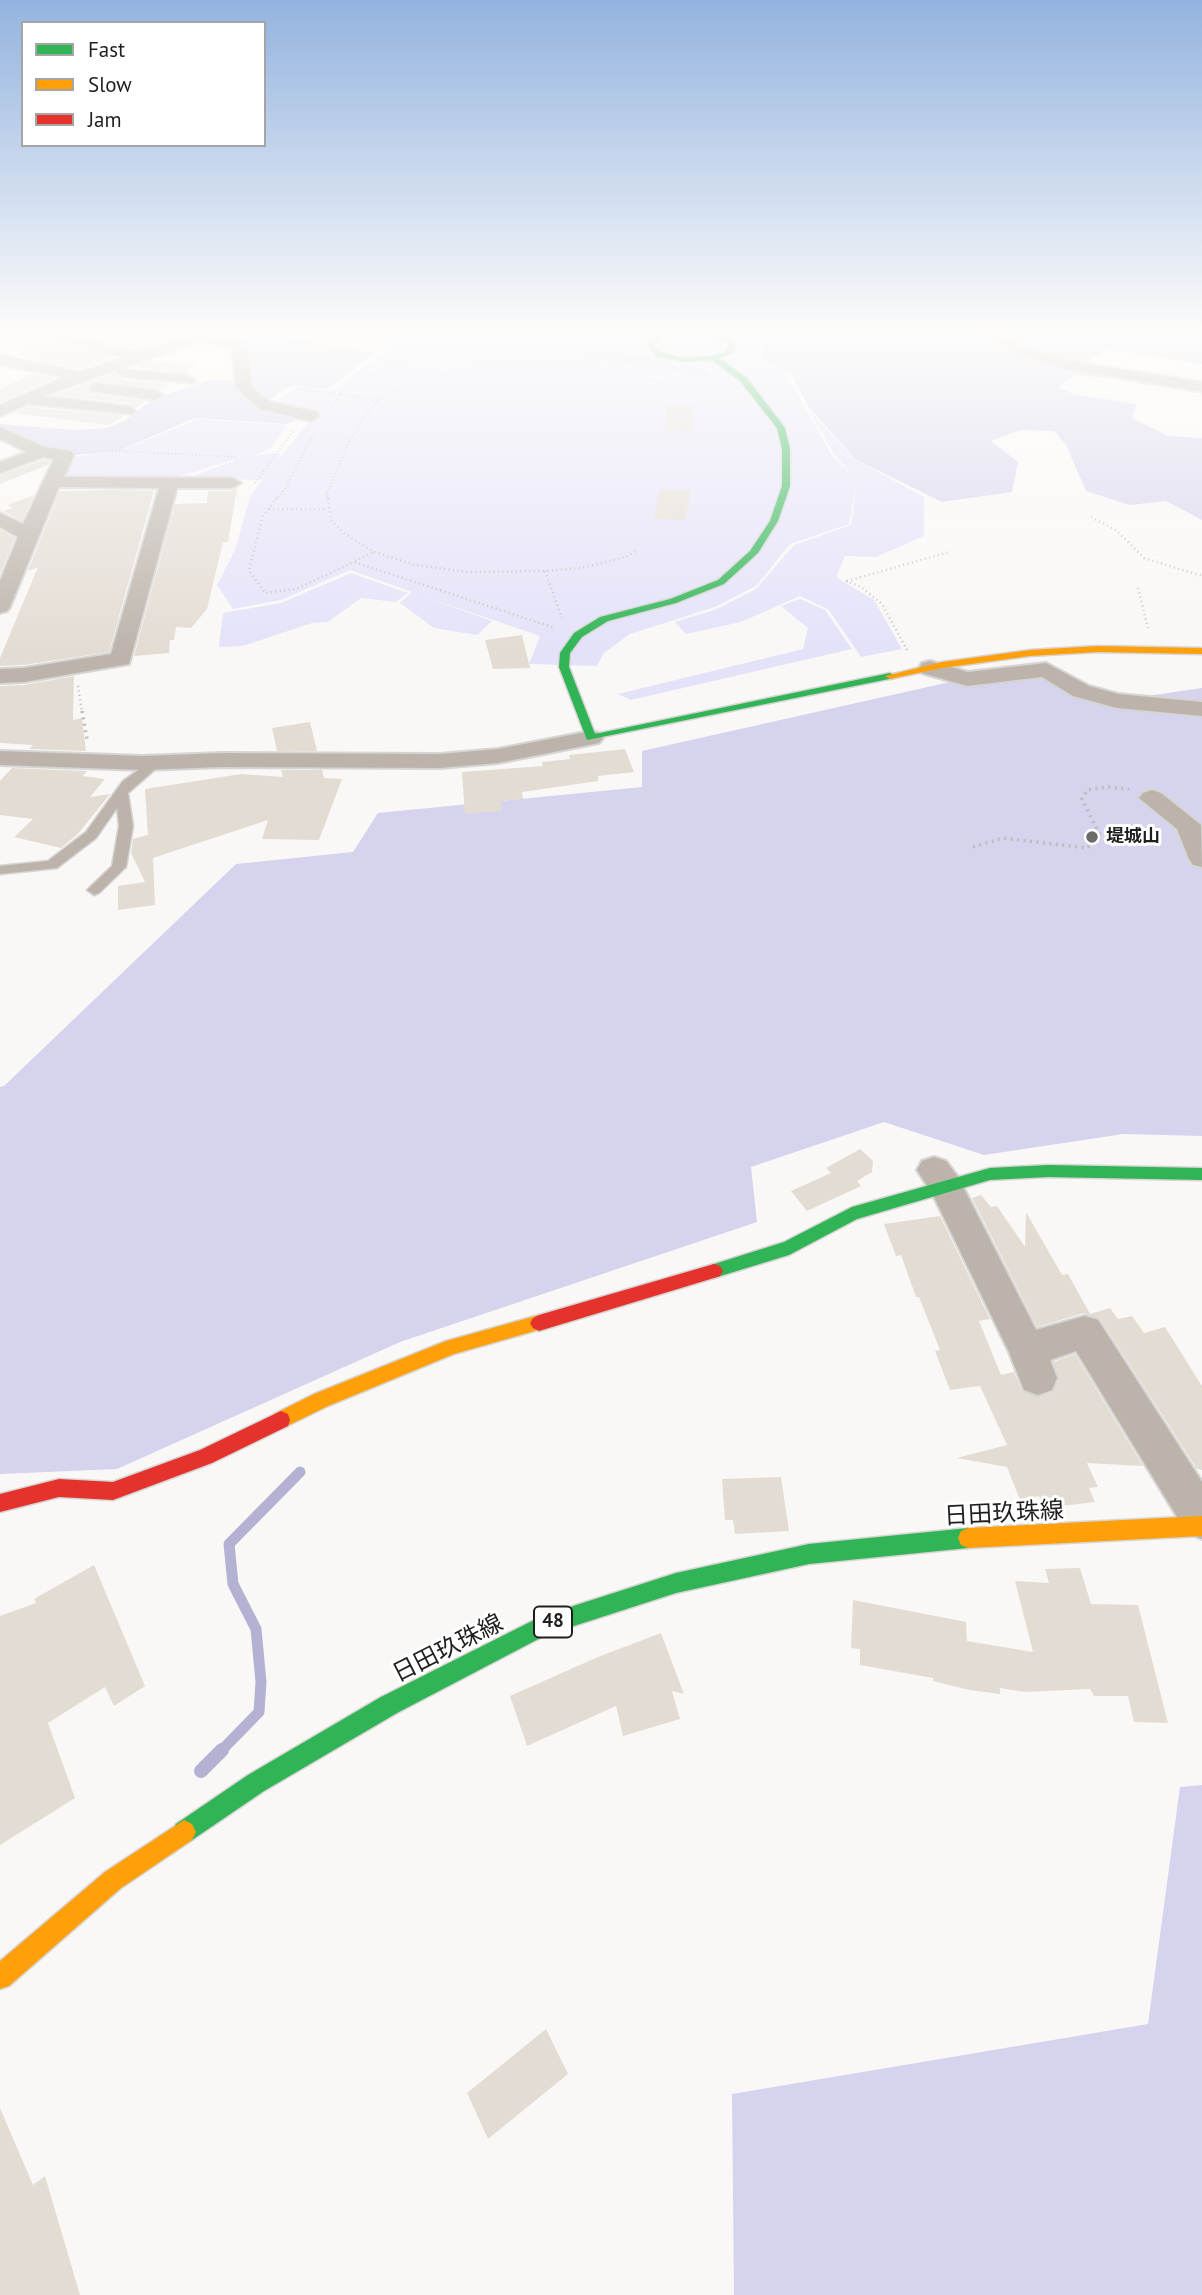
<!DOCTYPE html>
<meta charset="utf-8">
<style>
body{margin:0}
#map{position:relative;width:1202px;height:2295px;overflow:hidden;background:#faf8f6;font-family:"PT Sans",sans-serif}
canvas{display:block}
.legend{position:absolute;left:21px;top:21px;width:245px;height:126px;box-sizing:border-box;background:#fff;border:2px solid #a6a5a5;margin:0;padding:9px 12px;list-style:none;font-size:21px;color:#201f1d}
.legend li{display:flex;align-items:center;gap:14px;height:35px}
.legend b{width:35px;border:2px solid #a6a5a5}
</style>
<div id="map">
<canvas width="1202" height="2295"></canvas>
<ul class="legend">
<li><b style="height:9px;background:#30b455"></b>Fast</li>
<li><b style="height:9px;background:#ff9f0a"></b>Slow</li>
<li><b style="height:9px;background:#e5322d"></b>Jam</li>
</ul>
</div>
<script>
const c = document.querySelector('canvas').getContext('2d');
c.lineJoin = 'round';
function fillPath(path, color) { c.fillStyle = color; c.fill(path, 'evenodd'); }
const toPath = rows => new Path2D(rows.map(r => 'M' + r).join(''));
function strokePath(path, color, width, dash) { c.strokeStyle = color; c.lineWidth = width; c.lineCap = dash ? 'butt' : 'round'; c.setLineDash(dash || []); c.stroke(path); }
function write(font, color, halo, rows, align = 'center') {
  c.font = font + ' "PT Sans","Noto Sans JP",sans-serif'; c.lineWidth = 6; c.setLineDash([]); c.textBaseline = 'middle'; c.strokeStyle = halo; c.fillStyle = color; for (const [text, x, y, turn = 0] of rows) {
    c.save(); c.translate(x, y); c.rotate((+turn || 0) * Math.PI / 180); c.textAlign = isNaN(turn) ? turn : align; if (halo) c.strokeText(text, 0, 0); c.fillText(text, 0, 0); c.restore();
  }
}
fillPath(toPath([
 [405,330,744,330,742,332,761,344,759,362,786,373,831,454,853,477,834,454,809,410,853,458,924,497,924,536,876,557,845,556,836,577,874,600,902,649,861,657,829,610,800,596,741,622,686,634,675,622,717,609,756,589,794,545,851,525,857,480,849,524,790,544,756,586,715,607,630,634,604,653,597,666,529,664,540,636,423,596,492,621,477,635,434,628,400,603,412,592,350,570,281,600,233,609,217,585,235,550,250,497,262,480,189,478,243,457,166,480,62,480,71,458,127,448,198,419,287,425,271,448,256,455,281,453,278,460,315,414,274,404,297,386,337,390,349,378,390,349,378,347],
 [351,573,408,593,396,602,361,598,328,622,312,623,243,646,219,647,223,613,281,603],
 [800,599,825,610,852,649,631,700,618,694,803,649,808,628,781,606]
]), '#e4e2f9');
fillPath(toPath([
 [603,330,617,330,641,338,638,346,597,346],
 [751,330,1202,330,1202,364,1109,349,1103,350,1087,363,1153,376,1164,384,1074,375,1059,387,1073,394,1137,404,1132,418,1168,436,1202,438,1202,520,1166,501,1130,505,1086,491,1066,445,1054,431,1020,430,991,441,1018,462,1012,492,942,502,855,459,808,406,792,375,761,361,763,344,745,332],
 [265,337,319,342,374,353,329,389,297,386,285,388,270,400,259,394,251,378,245,347,233,339],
 [563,353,643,356,674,365,700,366,714,378],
 [210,380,232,380,239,392,253,406,300,418,288,424,195,418,120,450,77,455,45,448,18,433,0,429,0,424,75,430,106,428,124,421,153,399],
 [1041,678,1099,703,1202,688,1202,1136,1123,1134,984,1155,884,1122,751,1167,757,1222,400,1342,117,1469,0,1474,0,1087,4,1086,236,864,353,852,378,813,642,787,642,751,950,682],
 [1202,1785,1202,2295,734,2295,732,2094,1148,2024,1180,1787]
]), '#d5d3ed');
strokePath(toPath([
 [220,1752,259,1712,261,1682,256,1629,233,1584,229,1544,300,1472]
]), '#b4b2d2', 11);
strokePath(toPath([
 [201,1771,222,1750]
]), '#b4b2d2', 14);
fillPath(toPath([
 [60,330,166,330,172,337,139,349],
 [39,338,114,357,81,369,15,355,30,348,19,346],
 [149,361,196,364,185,372,132,367],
 [115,373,125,380,169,384,160,390,97,380,86,387,91,394,145,401,136,408,127,403,54,395],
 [32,374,55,378,0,402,0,389],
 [666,406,693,406,694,431,665,430],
 [28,407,125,416,107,425,13,413],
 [43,460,50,461,48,465,0,484,0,475],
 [237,488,228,542,223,542,207,609,191,628,176,627,174,640,170,640,169,653,134,656,175,504,207,503,208,491,232,491],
 [660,489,691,490,685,520,654,519],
 [117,490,154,491,109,652,24,665,0,666,0,658,38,567,28,571,60,491],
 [34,495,22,521,3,511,13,508,8,505],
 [0,530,15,538,0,574],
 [522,635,530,668,493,669,485,640],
 [74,676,73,720,82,718,86,751,29,749,33,745,0,743,0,686,24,685],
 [310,722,317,751,277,751,272,728],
 [625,749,634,772,598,776,598,781,522,792,523,799,501,801,502,811,465,814,462,772,543,766,542,762,570,759,569,755],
 [12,768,87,771,83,776,105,779,90,797,110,794,78,834,61,848,14,837,33,819,0,815,0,781],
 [281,770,322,770,324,778,342,779,319,840,262,839,268,820,153,858,155,905,118,910,118,886,145,882,131,853,133,839,148,835,145,789,241,774,283,777],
 [860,1149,873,1161,872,1172,857,1181,861,1186,807,1211,791,1191,831,1173,826,1168],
 [981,1195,991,1207,997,1206,1025,1247,1026,1212,1062,1275,1068,1274,1090,1314,1110,1308,1118,1319,1132,1316,1144,1333,1165,1327,1202,1386,1202,1470,1197,1469,1100,1319,1084,1313,1037,1327,972,1198],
 [940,1216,990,1319,979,1321,1001,1375,1014,1372,1022,1391,1039,1397,1053,1392,1059,1379,1053,1362,1075,1354,1143,1466,1087,1463,1098,1487,1089,1488,1095,1502,1044,1508,1039,1496,1020,1500,1007,1467,957,1458,1007,1445,980,1386,950,1390,935,1351,940,1350,919,1297,916,1297,901,1255,896,1256,884,1224],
 [781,1477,789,1531,735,1534,733,1520,725,1520,722,1479],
 [94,1565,145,1686,114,1706,105,1687,48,1723,75,1798,0,1845,0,1616,36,1603,34,1599],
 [1080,1568,1091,1604,1138,1605,1168,1723,1134,1722,1128,1696,1094,1696,1090,1689,1025,1692,1000,1688,1000,1694,969,1690,933,1681,933,1678,860,1665,860,1649,851,1648,853,1600,966,1622,967,1641,1033,1652,1015,1581,1049,1583,1045,1569],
 [661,1633,684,1694,672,1691,680,1719,623,1736,616,1706,527,1746,510,1696,598,1657],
 [546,2029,568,2074,488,2139,467,2093],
 [0,2108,33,2185,45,2176,80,2295,0,2295]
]), '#e3dcd3');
const lane = toPath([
 [155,758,160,759,160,765,128,793,133,826,126,867,99,893,94,895,87,890,112,866,119,826,117,808,96,838,57,868,0,874,0,866,48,861,86,832,123,781,155,758]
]);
const street = toPath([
 [19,330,47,330,139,352,201,330,224,330,215,336,242,342,248,350,252,387,259,394,271,402,317,412,319,416,311,421,260,409,236,388,232,348,199,341,120,369,187,375,195,380,193,383,125,377,120,375,117,372,119,369,43,396,127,406,133,408,135,411,133,414,28,404,0,416,0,405,64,377,0,365,0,355,81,372,123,357,19,330],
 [975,330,994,330,1031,349,1074,362,1202,382,1202,392,1067,369,1021,355,975,330],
 [97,383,155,390,163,395,155,400,91,391,89,388,97,383],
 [0,427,45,447,71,451,74,455,64,477,232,478,241,483,232,488,177,488,129,664,24,682,0,683,0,669,24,668,111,654,159,488,59,487,10,607,7,611,0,613,0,581,18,537,0,527,0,513,23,524,54,459,43,457,0,473,0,462,27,452,0,439,0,427],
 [930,661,968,672,1046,663,1089,686,1118,694,1202,702,1202,716,1117,708,1073,696,1042,677,967,686,922,673,919,668,922,663,930,661],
 [591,731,599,733,603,738,599,743,498,763,440,768,222,767,143,770,0,765,0,751,143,756,222,753,440,754,498,749,591,731],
 [1152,790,1161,793,1201,825,1202,867,1193,865,1189,859,1177,829,1139,798,1143,793,1152,790],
 [934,1157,946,1161,958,1177,1036,1330,1085,1316,1098,1320,1202,1482,1202,1539,1187,1533,1076,1351,1050,1360,1057,1378,1052,1390,1038,1395,1024,1390,1009,1352,933,1195,917,1170,922,1161,934,1157]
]);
const fast = toPath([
 [646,330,663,334,683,330,713,333,732,341,736,347,732,354,719,358,747,378,785,428,790,449,790,486,778,521,758,553,724,584,676,603,608,621,582,637,570,653,569,667,595,734,890,673,895,676,894,678,587,740,559,667,560,653,574,633,600,617,670,599,718,580,750,551,770,521,782,486,782,449,777,428,741,382,712,360,683,362,656,356,647,344,657,336,646,330],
 [686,334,712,337,727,343,728,347,726,351,713,356,683,358,662,352,655,345,664,338,686,334],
 [1048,1165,1202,1168,1202,1180,1048,1177,990,1180,857,1219,789,1255,714,1278,708,1276,705,1271,708,1266,784,1242,852,1207,990,1168,1048,1165],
 [968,1528,975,1531,978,1538,975,1545,968,1548,809,1564,676,1593,546,1635,397,1713,264,1791,192,1840,184,1844,176,1840,172,1832,176,1824,248,1775,381,1697,542,1616,676,1573,809,1544,968,1528]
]);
const slow = toPath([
 [1098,646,1202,648,1202,654,1098,652,1030,656,942,668,890,679,885,676,942,662,1030,650,1098,646],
 [539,1315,545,1318,548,1323,545,1328,454,1354,328,1406,281,1429,274,1426,272,1420,274,1414,314,1394,446,1341,539,1315],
 [1202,1516,1202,1536,968,1548,961,1545,958,1538,961,1531,968,1528,1202,1516],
 [184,1820,192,1824,196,1832,192,1840,121,1888,9,1986,0,1989,0,1961,105,1872,184,1820]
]);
const jam = toPath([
 [173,330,185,330,204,337,201,339,173,330],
 [714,1264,720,1266,723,1271,720,1276,714,1278,539,1331,533,1328,530,1323,533,1318,539,1315,714,1264],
 [281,1411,288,1414,290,1420,288,1426,212,1463,113,1500,59,1497,0,1512,0,1494,59,1479,113,1482,200,1450,281,1411]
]);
strokePath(lane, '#d6d5d4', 3);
strokePath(street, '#d6d5d4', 4);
strokePath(fast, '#d6d5d4', 3);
strokePath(slow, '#d6d5d4', 3);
strokePath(jam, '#d6d5d4', 3);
strokePath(toPath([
 [522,351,524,358,533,361],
 [565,351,631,354],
 [547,361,559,359,562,352],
 [300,389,379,400],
 [331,408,342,392,358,380,438,348,518,350],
 [84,453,121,451,236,457],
 [255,483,293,431],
 [276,500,285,488,314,433],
 [328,500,327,493,348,444,368,411,381,399,429,377,494,365,541,363,613,370,666,384]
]), '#c0bcb6', 2, [1, 2.5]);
strokePath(toPath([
 [277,498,263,516,249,570,265,593,296,589,354,562,555,628],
 [328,498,331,520,344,533,374,552,415,565,467,572,545,571,581,568,626,557,636,551],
 [269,509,327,509],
 [1091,517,1117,531,1144,558,1202,576],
 [355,561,374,552],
 [545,571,562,618],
 [1138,588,1148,628],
 [907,650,882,604,861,587,847,581,949,552],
 [78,686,82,712]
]), '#c0bcb6', 2.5, [1, 3.5]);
strokePath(toPath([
 [82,711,87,739],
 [973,847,1003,838,1087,848,1101,837,1082,799,1087,790,1108,787,1129,789]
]), '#c0bcb6', 3.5, [2, 4.5]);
fillPath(lane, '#bcb4ab');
fillPath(street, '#bcb4ab');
fillPath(fast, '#30b455');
fillPath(slow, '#ff9f0a');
fillPath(jam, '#e5322d');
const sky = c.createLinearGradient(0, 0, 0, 652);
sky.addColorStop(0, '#93b3df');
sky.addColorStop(0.51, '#fdfcfb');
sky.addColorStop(1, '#fdfcfb00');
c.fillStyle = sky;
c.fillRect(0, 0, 1202, 652);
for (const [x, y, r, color] of [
 [1092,837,7,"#6c6b69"]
]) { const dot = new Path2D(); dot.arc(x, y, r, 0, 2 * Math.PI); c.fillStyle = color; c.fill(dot); strokePath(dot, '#fff', 2.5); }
write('bold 18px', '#201f1d', '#fff', [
 ["堤城山",1106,837]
], 'left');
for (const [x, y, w] of [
 [553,1622,38]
]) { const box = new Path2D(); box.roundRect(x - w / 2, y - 15.5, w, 31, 5); c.fillStyle = '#fff'; c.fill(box); strokePath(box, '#201f1d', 2); }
write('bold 19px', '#201f1d', null, [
 ["48",553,1622]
]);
write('24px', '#201f1d', '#fff', [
 ["日田玖珠線",1004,1514,-3],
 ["日田玖珠線",448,1649,-27]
]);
</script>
